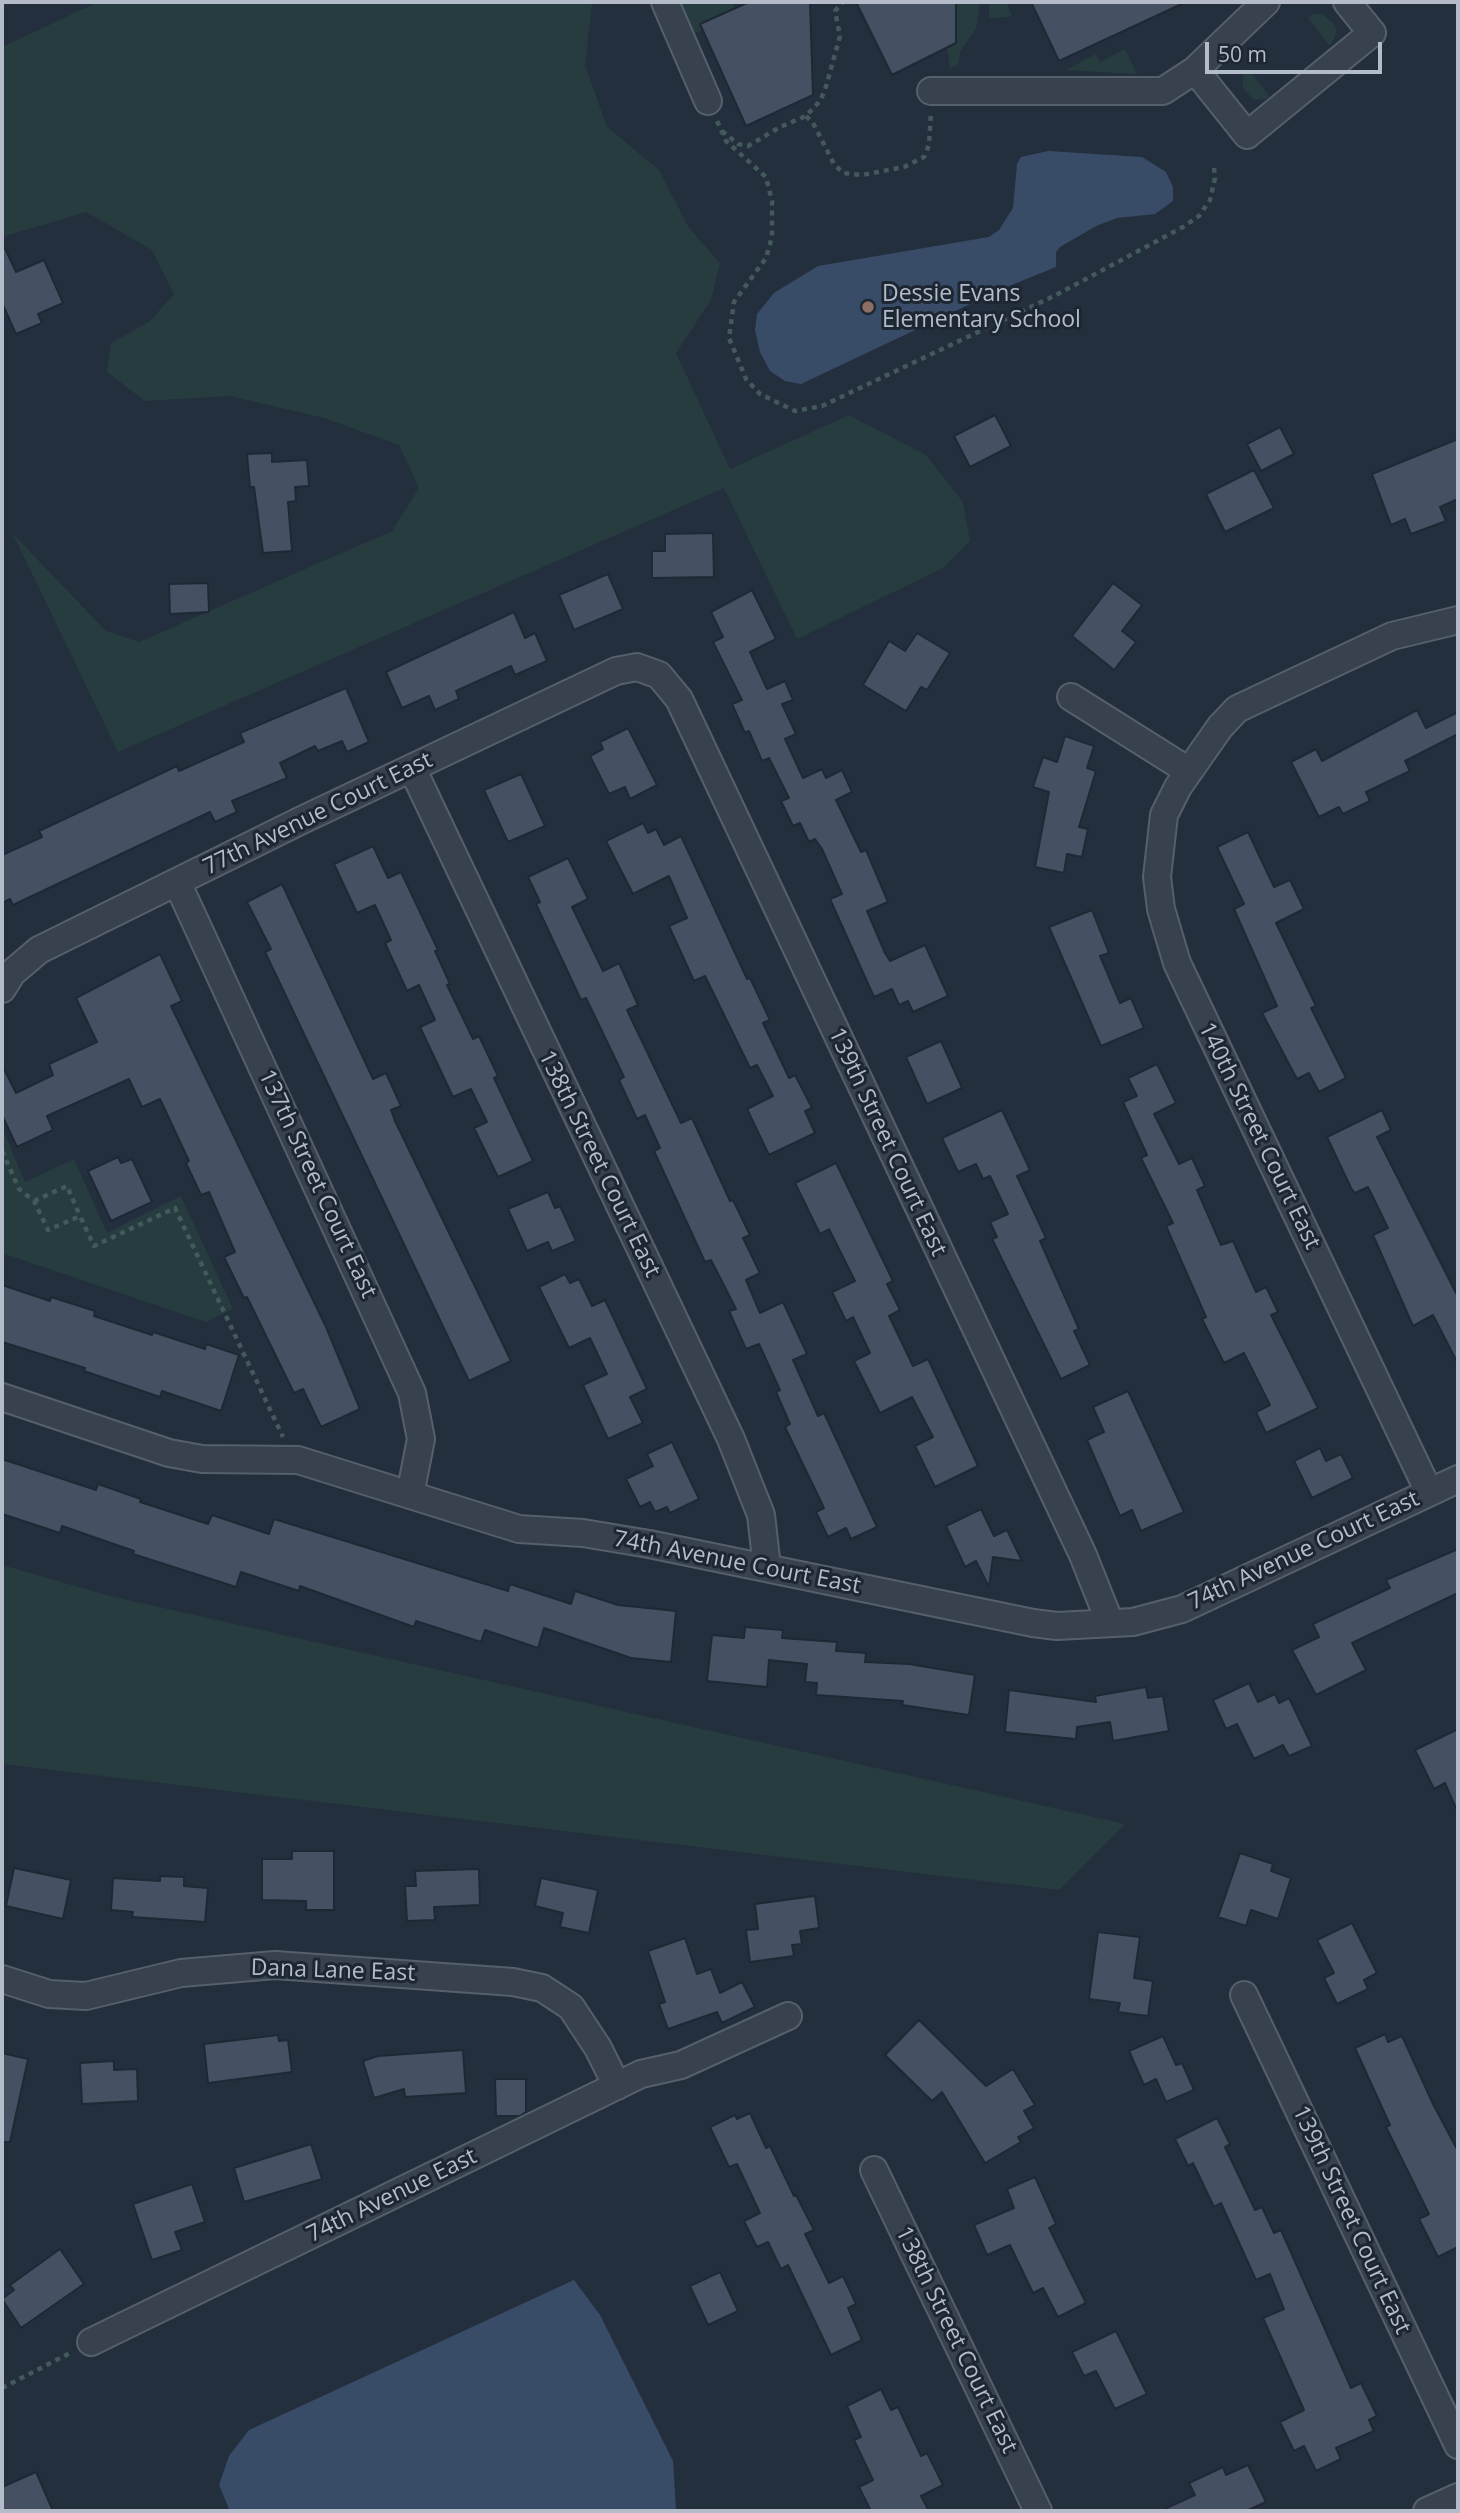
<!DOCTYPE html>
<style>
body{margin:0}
#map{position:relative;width:1460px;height:2513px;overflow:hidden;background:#242f3e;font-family:"Open Sans",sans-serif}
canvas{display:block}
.frame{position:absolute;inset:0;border:4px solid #b4bcc9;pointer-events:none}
.scale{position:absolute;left:1205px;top:42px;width:177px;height:32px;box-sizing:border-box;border:4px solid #b4bcc9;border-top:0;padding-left:9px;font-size:21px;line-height:24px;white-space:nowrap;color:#b4bcc9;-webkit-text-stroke:5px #1d2633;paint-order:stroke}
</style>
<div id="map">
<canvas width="1460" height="2513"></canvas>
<div class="frame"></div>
<div class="scale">50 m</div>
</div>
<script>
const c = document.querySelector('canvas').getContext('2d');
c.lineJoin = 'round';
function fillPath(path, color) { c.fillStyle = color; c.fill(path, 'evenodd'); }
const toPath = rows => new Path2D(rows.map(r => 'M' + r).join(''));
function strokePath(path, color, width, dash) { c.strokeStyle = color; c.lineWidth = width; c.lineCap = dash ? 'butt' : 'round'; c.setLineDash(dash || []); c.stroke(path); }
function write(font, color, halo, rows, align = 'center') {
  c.font = font + ' "Open Sans",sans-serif'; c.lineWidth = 6; c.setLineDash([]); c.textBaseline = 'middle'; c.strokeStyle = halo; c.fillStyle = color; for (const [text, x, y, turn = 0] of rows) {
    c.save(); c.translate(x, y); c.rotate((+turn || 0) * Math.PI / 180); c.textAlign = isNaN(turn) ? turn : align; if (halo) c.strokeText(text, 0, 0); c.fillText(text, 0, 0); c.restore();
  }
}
fillPath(toPath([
 [98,2,592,2,585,65,607,127,659,170,689,228,720,263,711,300,676,353,730,469,849,415,926,455,963,502,970,541,943,568,797,639,724,488,118,752,13,534,106,631,139,642,392,531,419,488,399,445,324,418,230,396,145,401,107,372,111,343,149,322,174,294,152,250,86,212,2,237,2,47],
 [674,2,733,2,735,8,700,24,702,30,690,35],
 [956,2,980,2,976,29,960,52,958,64,950,69,947,48,956,43],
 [989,2,1006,2,1012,16,989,19],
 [1312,14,1322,14,1333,23,1337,30,1332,44,1329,45,1308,18],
 [1125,49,1137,74,1066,70,1096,54,1100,62],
 [1248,69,1269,96,1267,99,1253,100,1243,87,1243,72],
 [2,1127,25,1182,74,1159,107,1233,181,1196,233,1309,206,1322,2,1253],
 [2,1565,110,1596,1125,1824,1059,1890,2,1764]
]), '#263c3f');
fillPath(toPath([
 [1048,151,1142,157,1166,172,1173,187,1173,201,1155,214,1117,218,1096,226,1060,247,1056,252,1056,267,1004,288,801,384,785,381,770,371,760,352,755,330,757,314,774,293,818,266,989,237,999,230,1013,208,1017,164,1021,157],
 [574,2280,600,2315,673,2461,676,2511,230,2511,219,2485,229,2456,249,2430]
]), '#394c67');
const building = toPath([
 [749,2,810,2,813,95,746,126,700,24,749,2],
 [856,2,956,2,956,43,892,75,856,2],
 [1031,2,1186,2,1059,61,1031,2],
 [2,242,16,272,44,260,63,303,38,314,42,323,16,334,2,303,2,242],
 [995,415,1011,446,970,467,954,436,995,415],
 [1280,427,1294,454,1261,471,1247,444,1280,427],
 [1458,439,1458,499,1440,507,1446,521,1411,534,1405,519,1391,525,1372,474,1458,439],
 [272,453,272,462,307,460,309,486,295,487,296,501,288,502,292,551,263,553,254,487,250,487,247,454,272,453],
 [1254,470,1274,508,1225,532,1206,494,1254,470],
 [713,533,714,577,652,578,652,551,665,551,665,534,713,533],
 [608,574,623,609,574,630,559,595,608,574],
 [208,583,209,612,170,614,169,584,208,583],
 [1113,583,1142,605,1122,631,1136,642,1114,670,1072,636,1113,583],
 [752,590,776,639,750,652,767,689,785,681,793,700,782,704,796,734,785,739,803,778,822,769,826,778,842,770,852,792,836,800,861,852,866,850,888,902,867,911,885,953,890,961,925,945,948,996,913,1012,908,1001,899,1005,892,989,874,997,830,899,842,894,822,849,815,839,809,842,800,823,793,826,781,801,789,798,769,758,762,761,749,731,745,733,732,704,742,700,713,642,723,637,711,612,752,590],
 [514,612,525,638,535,633,547,661,515,675,511,666,456,691,459,699,435,710,429,696,402,708,386,672,514,612],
 [917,633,950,653,927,690,921,687,906,711,863,685,889,641,905,651,917,633],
 [346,688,369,742,347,752,342,741,318,751,315,746,280,763,287,778,232,801,237,812,215,822,210,812,13,905,10,899,2,903,2,855,42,837,39,831,177,766,179,771,244,742,240,733,346,688],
 [1417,710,1426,728,1458,712,1458,734,1405,761,1410,771,1366,792,1370,801,1343,814,1339,807,1319,817,1291,762,1316,749,1322,761,1417,710],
 [628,728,657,785,630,799,625,787,609,794,590,756,603,749,600,742,628,728],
 [1065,736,1094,746,1087,768,1096,771,1079,827,1088,829,1082,857,1067,854,1064,873,1035,867,1049,792,1033,787,1043,757,1057,762,1065,736],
 [521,774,545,826,508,842,484,790,521,774],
 [643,823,648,833,656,829,664,845,681,836,747,979,750,978,770,1020,763,1023,789,1078,795,1075,812,1108,805,1111,815,1133,769,1155,747,1109,773,1096,757,1065,750,1068,705,976,694,981,669,926,687,918,669,876,633,894,606,841,643,823],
 [1248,832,1274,887,1290,880,1304,909,1276,923,1316,1006,1311,1008,1346,1078,1319,1092,1309,1073,1297,1079,1262,1013,1277,1006,1234,909,1244,904,1217,847,1248,832],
 [373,846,388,878,401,872,438,950,435,951,450,984,447,985,473,1039,479,1036,498,1076,494,1078,533,1161,498,1177,474,1128,487,1122,471,1089,453,1097,420,1027,435,1020,419,985,407,991,385,943,391,940,375,905,357,913,334,864,373,846],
 [568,858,588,899,572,907,603,971,619,963,638,1005,627,1010,681,1123,692,1118,730,1201,733,1200,750,1235,743,1238,760,1273,746,1280,760,1313,783,1302,807,1354,793,1360,818,1416,824,1413,877,1527,851,1539,846,1528,828,1537,816,1512,824,1508,785,1427,790,1424,776,1392,780,1390,759,1344,746,1349,729,1311,736,1309,711,1260,705,1262,654,1151,660,1148,645,1115,637,1119,619,1080,624,1077,586,998,581,1000,536,904,540,902,528,877,568,858],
 [282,884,373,1079,386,1073,401,1106,391,1110,395,1121,511,1361,469,1381,265,952,271,949,247,902,282,884],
 [1092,910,1109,953,1100,956,1120,1003,1131,998,1144,1028,1101,1046,1049,927,1092,910],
 [160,954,182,1001,171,1006,326,1327,360,1409,321,1427,303,1389,294,1393,247,1297,244,1298,224,1257,235,1252,209,1192,201,1195,186,1163,189,1161,160,1099,142,1107,129,1079,47,1116,53,1130,17,1147,2,1115,2,1065,16,1093,53,1075,49,1064,97,1042,76,998,160,954],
 [941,1041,962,1088,927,1104,906,1057,941,1041],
 [1157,1064,1176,1103,1154,1114,1179,1164,1192,1158,1205,1186,1197,1190,1221,1245,1233,1241,1256,1292,1266,1287,1278,1312,1271,1315,1318,1408,1266,1433,1256,1412,1270,1405,1244,1353,1224,1363,1202,1319,1206,1317,1166,1226,1173,1223,1141,1158,1147,1155,1123,1102,1137,1096,1128,1078,1157,1064],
 [1002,1110,1030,1170,1017,1176,1046,1238,1040,1241,1079,1329,1074,1331,1090,1365,1061,1379,992,1239,997,1237,990,1222,1008,1214,990,1176,983,1179,976,1164,958,1172,942,1138,1002,1110],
 [1382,1110,1391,1130,1377,1137,1458,1297,1458,1364,1433,1315,1413,1326,1373,1235,1388,1228,1368,1187,1355,1193,1351,1188,1327,1137,1382,1110],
 [118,1157,121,1163,132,1159,152,1202,111,1221,88,1171,118,1157],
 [836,1163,893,1281,887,1284,900,1310,889,1316,913,1366,928,1359,978,1466,935,1487,915,1446,933,1437,912,1397,880,1413,854,1361,870,1353,853,1317,846,1321,832,1292,855,1281,829,1229,820,1234,795,1183,836,1163],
 [548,1192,555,1208,560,1206,576,1241,552,1251,548,1242,527,1251,508,1209,548,1192],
 [565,1274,570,1283,579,1279,592,1306,605,1300,647,1389,630,1397,643,1423,608,1439,583,1385,607,1374,590,1338,569,1348,539,1287,565,1274],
 [2,1285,50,1301,51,1297,95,1311,94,1316,152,1335,153,1332,205,1349,206,1344,239,1355,221,1411,162,1391,160,1397,84,1371,85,1368,2,1342,2,1285],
 [1128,1391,1184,1512,1141,1531,1132,1510,1120,1516,1087,1440,1104,1432,1093,1407,1128,1391],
 [672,1442,699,1499,670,1513,667,1507,655,1512,650,1502,640,1507,626,1479,653,1466,647,1454,672,1442],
 [1320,1448,1326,1461,1341,1454,1353,1478,1312,1498,1294,1461,1320,1448],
 [2,1459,96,1490,98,1484,141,1499,140,1502,208,1524,212,1515,269,1534,274,1519,508,1591,510,1584,571,1604,575,1591,618,1605,676,1611,671,1662,631,1658,544,1628,538,1648,485,1630,481,1642,416,1621,414,1627,300,1586,299,1591,241,1572,236,1587,133,1554,134,1551,62,1526,60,1533,2,1514,2,1459],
 [981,1509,994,1536,1007,1530,1022,1561,993,1557,989,1587,976,1561,965,1567,946,1526,981,1509],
 [1458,1549,1458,1593,1352,1643,1366,1670,1316,1695,1292,1650,1319,1637,1313,1624,1390,1588,1386,1580,1458,1549],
 [745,1627,783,1630,782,1638,837,1642,836,1651,866,1653,865,1662,909,1664,975,1675,969,1715,902,1705,903,1701,816,1695,817,1683,805,1682,807,1664,769,1660,767,1687,707,1681,712,1635,744,1638,745,1627],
 [1249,1683,1258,1702,1275,1694,1279,1703,1289,1698,1312,1746,1289,1756,1283,1745,1254,1759,1237,1724,1226,1729,1213,1700,1249,1683],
 [1146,1687,1148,1698,1163,1696,1169,1731,1113,1741,1110,1722,1077,1727,1076,1739,1005,1732,1009,1690,1096,1702,1095,1696,1146,1687],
 [1458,1729,1458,1813,1445,1783,1434,1789,1415,1750,1458,1729],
 [292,1851,334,1851,334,1910,306,1910,306,1901,262,1900,262,1859,292,1859,292,1851],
 [1240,1853,1273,1864,1271,1871,1291,1878,1278,1919,1251,1910,1246,1926,1218,1917,1240,1853],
 [14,1868,71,1880,63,1919,6,1906,14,1868],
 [479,1869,480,1905,434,1907,435,1920,407,1921,405,1886,416,1886,415,1871,479,1869],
 [160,1876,184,1877,184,1886,208,1888,205,1922,132,1917,133,1912,111,1910,113,1878,160,1881,160,1876],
 [541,1878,598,1890,589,1933,560,1927,563,1913,535,1906,541,1878],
 [815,1896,819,1928,800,1931,802,1944,792,1945,794,1956,750,1962,746,1930,758,1929,755,1904,815,1896],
 [1352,1923,1377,1973,1364,1980,1368,1989,1337,2004,1324,1978,1334,1973,1317,1940,1352,1923],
 [1098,1932,1140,1937,1134,1978,1153,1981,1148,2016,1118,2012,1120,2003,1089,1999,1098,1932],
 [685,1938,697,1974,711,1969,720,1993,742,1982,755,2007,722,2023,717,2012,668,2029,659,2004,665,2002,648,1951,685,1938],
 [919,2020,986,2086,1013,2069,1035,2105,1024,2111,1034,2128,1018,2137,1021,2142,985,2163,942,2092,932,2101,885,2055,919,2020],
 [1385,2034,1388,2042,1402,2036,1433,2104,1458,2151,1458,2247,1438,2257,1419,2219,1429,2214,1386,2127,1390,2125,1355,2048,1385,2034],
 [278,2035,279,2041,288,2040,292,2072,208,2083,204,2044,278,2035],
 [1163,2036,1176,2065,1182,2063,1194,2090,1166,2102,1156,2079,1144,2085,1129,2051,1163,2036],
 [463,2050,466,2093,405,2097,404,2089,374,2098,363,2061,378,2056,463,2050],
 [2,2053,28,2059,10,2142,2,2142,2,2053],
 [114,2061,114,2070,137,2069,138,2101,82,2104,80,2063,114,2061],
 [495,2079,526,2079,526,2112,520,2116,496,2116,495,2079],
 [750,2113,766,2148,770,2146,794,2196,796,2195,814,2230,805,2234,829,2283,843,2276,856,2304,848,2308,862,2340,831,2355,788,2265,781,2269,768,2242,757,2247,744,2221,760,2213,737,2164,729,2167,710,2127,735,2115,737,2119,750,2113],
 [1217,2118,1230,2144,1225,2147,1255,2210,1262,2207,1274,2233,1281,2230,1351,2388,1361,2383,1377,2416,1369,2420,1374,2431,1336,2448,1341,2459,1316,2471,1304,2446,1294,2451,1280,2422,1304,2410,1263,2318,1284,2309,1270,2274,1256,2280,1221,2203,1214,2207,1193,2163,1188,2166,1175,2139,1217,2118],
 [311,2144,322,2179,244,2202,234,2168,311,2144],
 [1035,2177,1056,2224,1049,2228,1086,2303,1058,2317,1043,2288,1033,2293,1010,2245,987,2255,974,2225,1014,2208,1007,2189,1035,2177],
 [192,2184,205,2222,175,2232,182,2250,152,2260,133,2204,192,2184],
 [60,2249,84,2284,21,2328,2,2299,14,2290,10,2285,60,2249],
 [720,2272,738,2311,708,2325,690,2286,720,2272],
 [1116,2331,1147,2394,1115,2409,1096,2371,1084,2376,1072,2352,1116,2331],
 [881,2389,891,2410,898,2407,921,2456,927,2453,943,2485,921,2496,929,2511,871,2511,859,2487,873,2480,854,2440,861,2437,847,2406,881,2389],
 [1248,2465,1266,2502,1246,2511,1160,2511,1195,2495,1189,2483,1223,2467,1226,2475,1248,2465],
 [36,2472,53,2511,2,2511,2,2487,36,2472]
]);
fillPath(building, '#455162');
strokePath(building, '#1f2835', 2);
const minor = toPath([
 [665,2,708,101],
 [1195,70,1247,135,1372,33,1347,2],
 [931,91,1163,91,1195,70,1266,2],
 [1071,697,1187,770],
 [412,768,731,1439,761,1515,767,1567],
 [177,882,412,1393,421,1439,410,1495],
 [2,989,12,973,39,950,302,820,616,671,637,667,659,675,679,699,1083,1555,1110,1623],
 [2,1397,169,1453,202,1459,298,1460,519,1529,583,1533,649,1544,1033,1623,1057,1626,1133,1622,1182,1609,1458,1479],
 [1429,1492,1177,963,1161,909,1157,877,1164,815,1178,787,1220,727,1237,709,1392,636,1458,620],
 [2,1979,49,1994,86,1996,181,1973,275,1965,513,1982,542,1988,571,2007,598,2048,617,2086],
 [1244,1995,1458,2445],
 [874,2170,1038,2511],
 [91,2342,641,2074,681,2065,788,2016],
 [1427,2511,1458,2497]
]);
strokePath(minor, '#565f6c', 30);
strokePath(toPath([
 [806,116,813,123,834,164,843,173,862,175,904,167,924,157,929,145,931,112],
 [717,121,726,141,766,177,772,201,772,237,766,258,734,302,729,338,746,379,760,394,795,411,822,406,1056,295,1183,227,1199,216,1210,200,1215,178,1214,167],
 [722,131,738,144,748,146,780,127,806,116,820,101,825,90,840,36,835,11,843,2],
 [2,1151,19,1189,34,1201,48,1230,80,1216,94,1246,175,1208,283,1437],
 [34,1201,67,1186,80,1216],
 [2,2388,72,2352]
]), '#44595c', 4.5, [5, 5]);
strokePath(minor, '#38414e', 26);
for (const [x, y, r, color] of [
 [868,307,7,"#8d6e63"]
]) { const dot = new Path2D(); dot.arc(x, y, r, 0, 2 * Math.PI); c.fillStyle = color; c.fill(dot); strokePath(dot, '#1d2633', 2.5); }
write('23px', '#b4bcc9', '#1d2633', [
 ["Dessie Evans",882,294],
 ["Elementary School",882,320]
], 'left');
write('23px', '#b4bcc9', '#1d2633', [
 ["77th Avenue Court East",318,814,-26],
 ["140th Street Court East",1259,1136,64],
 ["139th Street Court East",887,1142,65],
 ["138th Street Court East",599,1164,64],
 ["137th Street Court East",317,1184,65],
 ["74th Avenue Court East",1304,1551,-25],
 ["74th Avenue Court East",737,1563,11],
 ["Dana Lane East",333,1971,2],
 ["74th Avenue East",392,2196,-26],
 ["139th Street Court East",1351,2220,65],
 ["138th Street Court East",956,2340,64]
]);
</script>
